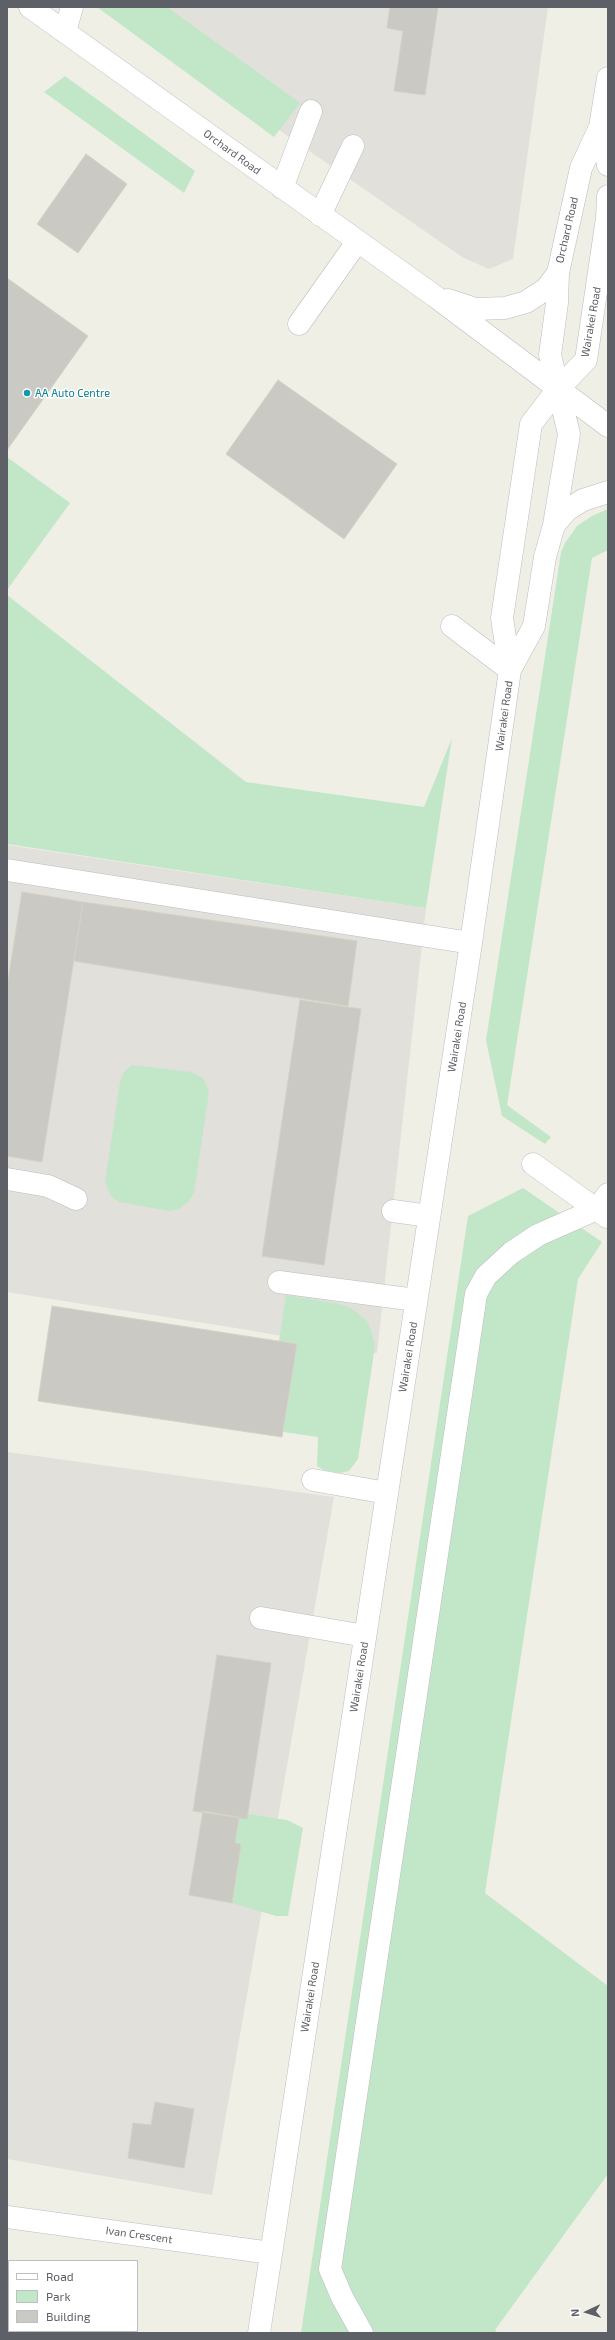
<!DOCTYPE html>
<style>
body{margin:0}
#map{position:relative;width:615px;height:2340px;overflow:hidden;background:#efefe6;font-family:"Exo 2",sans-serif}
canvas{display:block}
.frame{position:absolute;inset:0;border:8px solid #5d6066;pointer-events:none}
.legend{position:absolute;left:8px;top:2260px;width:130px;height:72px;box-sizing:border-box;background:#fff;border:1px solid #bebfc2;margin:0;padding:5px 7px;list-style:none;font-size:12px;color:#5d6066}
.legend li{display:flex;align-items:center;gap:8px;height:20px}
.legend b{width:20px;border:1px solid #bebfc2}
.north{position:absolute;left:567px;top:2292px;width:40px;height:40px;-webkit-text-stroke:3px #fff;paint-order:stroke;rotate:266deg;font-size:11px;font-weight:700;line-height:16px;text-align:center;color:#5d6066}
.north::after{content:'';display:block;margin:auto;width:14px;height:18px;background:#5d6066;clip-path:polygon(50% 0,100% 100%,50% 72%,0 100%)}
</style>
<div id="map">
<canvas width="615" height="2340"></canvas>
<div class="frame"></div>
<ul class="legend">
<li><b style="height:5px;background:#fff"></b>Road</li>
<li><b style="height:11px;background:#c2e7c8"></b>Park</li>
<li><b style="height:11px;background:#cac9c3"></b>Building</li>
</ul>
<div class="north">N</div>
</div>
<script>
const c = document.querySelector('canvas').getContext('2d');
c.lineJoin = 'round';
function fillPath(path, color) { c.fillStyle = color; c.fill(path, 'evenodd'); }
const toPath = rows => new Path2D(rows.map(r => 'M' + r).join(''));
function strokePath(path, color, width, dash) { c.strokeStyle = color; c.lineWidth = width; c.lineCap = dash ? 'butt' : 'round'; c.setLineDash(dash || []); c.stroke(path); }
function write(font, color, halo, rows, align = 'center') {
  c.font = font + ' "Exo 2",sans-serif'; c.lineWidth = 3; c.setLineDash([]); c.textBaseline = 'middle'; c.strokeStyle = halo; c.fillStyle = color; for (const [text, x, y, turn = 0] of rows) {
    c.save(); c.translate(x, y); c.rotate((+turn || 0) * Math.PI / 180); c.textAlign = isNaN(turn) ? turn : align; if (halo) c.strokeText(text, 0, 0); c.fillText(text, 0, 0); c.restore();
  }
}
fillPath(toPath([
 [102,7,548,7,513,259,489,269,462,257],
 [7,845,426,908,377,1353,242,1329,7,1292],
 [7,1452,334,1497,212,2195,7,2159]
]), '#e1e0da');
fillPath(toPath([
 [97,7,167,7,300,103,274,137],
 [65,76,195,171,184,193,44,92],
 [7,457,70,503,7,590],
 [608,509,608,550,592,558,507,1105,551,1137,545,1144,502,1116,486,1040,561,552,565,543,577,526,592,516],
 [7,595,246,782,424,807,452,738,426,908,7,844],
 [132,1065,191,1072,203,1078,207,1087,209,1092,194,1193,188,1202,179,1209,169,1211,119,1202,111,1196,105,1182,120,1082,124,1072],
 [523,1188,602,1242,578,1279,485,1893,608,1986,608,2174,495,2330,498,2333,301,2333,468,1216],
 [286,1295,339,1304,351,1308,367,1321,371,1330,375,1346,358,1459,349,1471,340,1473,324,1470,317,1466,318,1437,283,1432,297,1344,279,1341],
 [248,1814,287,1820,303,1828,288,1916,276,1916,232,1903,241,1844,235,1843,239,1817,247,1819]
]), '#c2e7c8');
const building = toPath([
 [390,7,438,7,425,95,394,91,403,31,387,28,390,7],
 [86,154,127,184,78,253,37,224,86,154],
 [7,278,88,336,7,450,7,278],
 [278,380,397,464,344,539,226,454,278,380],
 [22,892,83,902,42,1162,7,1156,7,987,22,892],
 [83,902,357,941,348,1006,74,961,83,902],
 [300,1000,361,1009,324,1265,262,1256,300,1000],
 [52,1306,297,1344,282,1437,38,1401,52,1306],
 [217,1655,271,1663,247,1819,193,1811,217,1655],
 [203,1811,239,1817,235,1843,241,1844,232,1903,189,1895,203,1811],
 [155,2102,194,2109,184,2168,128,2158,133,2123,151,2125,155,2102]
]);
fillPath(building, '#cac9c3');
strokePath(building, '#d4d2c4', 1);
const minor = toPath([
 [30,7,436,297,608,426],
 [65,32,72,7],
 [608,78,600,127,608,165],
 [282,188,311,111],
 [320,215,353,146],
 [448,300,475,309,505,308,526,302,546,289,558,273,581,168,600,127],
 [299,324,357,242],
 [554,525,569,434,550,355,557,303,558,273],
 [452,626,510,670],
 [510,670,534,626,545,557,554,525,567,510,583,500,608,492],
 [7,870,471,943],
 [533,1164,607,1217],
 [7,1179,48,1186,76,1199],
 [393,1211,429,1216],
 [279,1282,416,1300],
 [313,1480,387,1493],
 [261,1618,365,1636],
 [7,2217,271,2253],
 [259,2333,471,943,510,670,502,618,531,424,558,389,586,360,607,218,608,196],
 [362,2333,342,2297,330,2269,476,1294,486,1276,511,1253,538,1235,597,1209,608,1194]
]);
strokePath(minor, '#babcc1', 23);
strokePath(minor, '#fff', 22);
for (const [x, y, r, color] of [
 [27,393,4,"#0f9aa8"]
]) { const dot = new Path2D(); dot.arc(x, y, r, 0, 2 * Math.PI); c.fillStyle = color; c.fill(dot); strokePath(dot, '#fff', 1.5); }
write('11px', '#5d6066', '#fff', [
 ["Orchard Road",232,152,36],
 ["Orchard Road",567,230,-77],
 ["Wairakei Road",591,322,-80],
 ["Wairakei Road",504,716,-82],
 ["Wairakei Road",457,1037,-81],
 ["Wairakei Road",408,1357,-81],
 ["Wairakei Road",359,1677,-81],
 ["Wairakei Road",310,1997,-81],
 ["Ivan Crescent",139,2235,8]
]);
write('11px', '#0d838f', '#fff', [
 ["AA Auto Centre",35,393]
], 'left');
</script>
